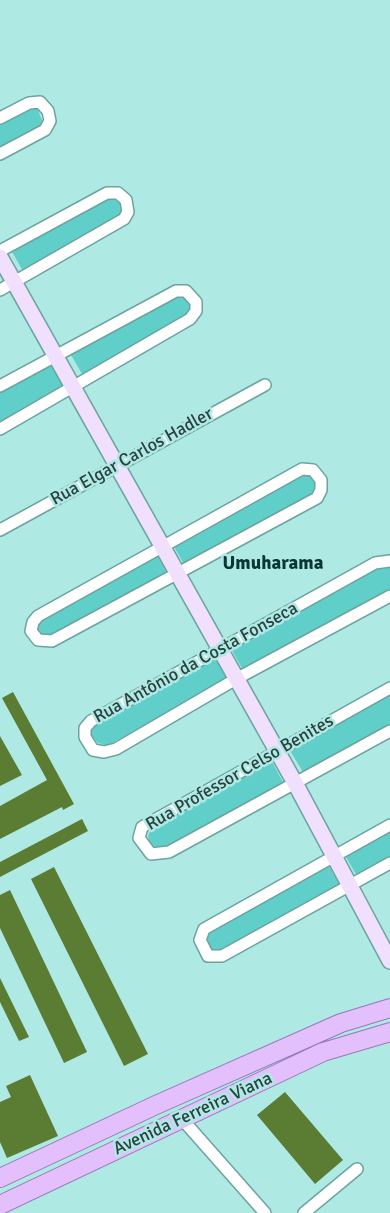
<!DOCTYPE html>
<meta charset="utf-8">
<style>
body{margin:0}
canvas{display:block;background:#afe9e4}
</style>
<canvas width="390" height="1213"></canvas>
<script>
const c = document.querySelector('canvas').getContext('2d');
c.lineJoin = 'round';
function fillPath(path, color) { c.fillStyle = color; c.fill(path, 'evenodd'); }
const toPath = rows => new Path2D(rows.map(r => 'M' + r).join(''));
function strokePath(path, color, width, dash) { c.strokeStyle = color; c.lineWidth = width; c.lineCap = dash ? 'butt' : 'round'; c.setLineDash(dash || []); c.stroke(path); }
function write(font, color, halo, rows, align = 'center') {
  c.font = font + ' Signika,sans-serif'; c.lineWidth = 5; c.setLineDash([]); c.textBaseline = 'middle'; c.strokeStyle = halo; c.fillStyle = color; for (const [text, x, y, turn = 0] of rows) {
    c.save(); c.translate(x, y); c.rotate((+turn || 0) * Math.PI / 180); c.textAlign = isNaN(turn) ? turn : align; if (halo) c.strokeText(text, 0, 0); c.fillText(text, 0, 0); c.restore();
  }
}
fillPath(toPath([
 [30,107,37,108,42,120,40,128,0,150,0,123],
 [107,197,117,197,122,203,121,217,23,271,11,250],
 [175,295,186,295,191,302,189,311,185,317,82,374,70,353],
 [53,364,65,386,0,422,0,393],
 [303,473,312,474,318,482,318,490,311,497,185,566,173,545],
 [156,553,167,573,51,638,40,637,34,631,35,624],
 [377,566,390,566,390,589,243,670,230,647],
 [217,653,230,677,112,743,106,745,98,743,90,734,95,722],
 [390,693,390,724,303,772,289,749],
 [271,760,283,782,166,848,157,848,150,843,148,836,152,826],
 [390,830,390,860,358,878,345,855],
 [328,864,340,886,221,952,212,950,205,939,209,930]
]), '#60cfc9');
fillPath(toPath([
 [13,692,74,804,63,810,62,807,0,839,0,806,47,780,2,698],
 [0,736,22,775,0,786],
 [82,819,88,831,0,877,0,862],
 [54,867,148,1054,124,1066,31,879],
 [10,890,87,1052,64,1063,0,928,0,895],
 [0,978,29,1037,19,1041,0,1002],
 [30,1075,58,1136,7,1158,0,1142,0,1102,11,1097,6,1086],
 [285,1092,343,1160,315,1184,257,1115]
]), '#5a7c33');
const street = toPath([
 [0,118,29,103,40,102,48,111,50,121,45,130,0,154],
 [0,251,107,193,118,193,126,200,128,212,124,219,0,290],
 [0,386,176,291,186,291,196,302,196,311,190,319,0,429],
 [302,469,313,470,321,480,321,490,317,498,52,641,38,640,31,631,33,622,38,616,302,469],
 [0,530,265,385],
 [390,561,375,563,91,721,85,728,85,737,93,750,104,752,116,749,236,679,390,596],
 [390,688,142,827,139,838,151,854,169,852,390,731],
 [390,825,204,929,200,940,208,956,222,956,390,863],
 [182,1119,265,1213],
 [304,1213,357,1169]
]);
const secondary = toPath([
 [0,257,295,783,390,961]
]);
const primary = toPath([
 [0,1178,156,1105,341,1023,390,1008],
 [0,1205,323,1052,390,1032]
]);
strokePath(street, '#6ba39f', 14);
strokePath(secondary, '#6ba39f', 18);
strokePath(primary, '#9678b8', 20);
strokePath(street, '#fff', 11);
strokePath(secondary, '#f1e0fd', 15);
strokePath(primary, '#e3c0fb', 18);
write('18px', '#2a4140', '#afe9e4', [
 ["Rua Elgar Carlos Hadler",132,457,-29],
 ["Rua Antônio da Costa Fonseca",196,663,-29],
 ["Rua Professor Celso Benites",240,773,-30],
 ["Avenida Ferreira Viana",193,1114,-25]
]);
write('bold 19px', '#0a3735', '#afe9e4', [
 ["Umuharama",273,564]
]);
</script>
